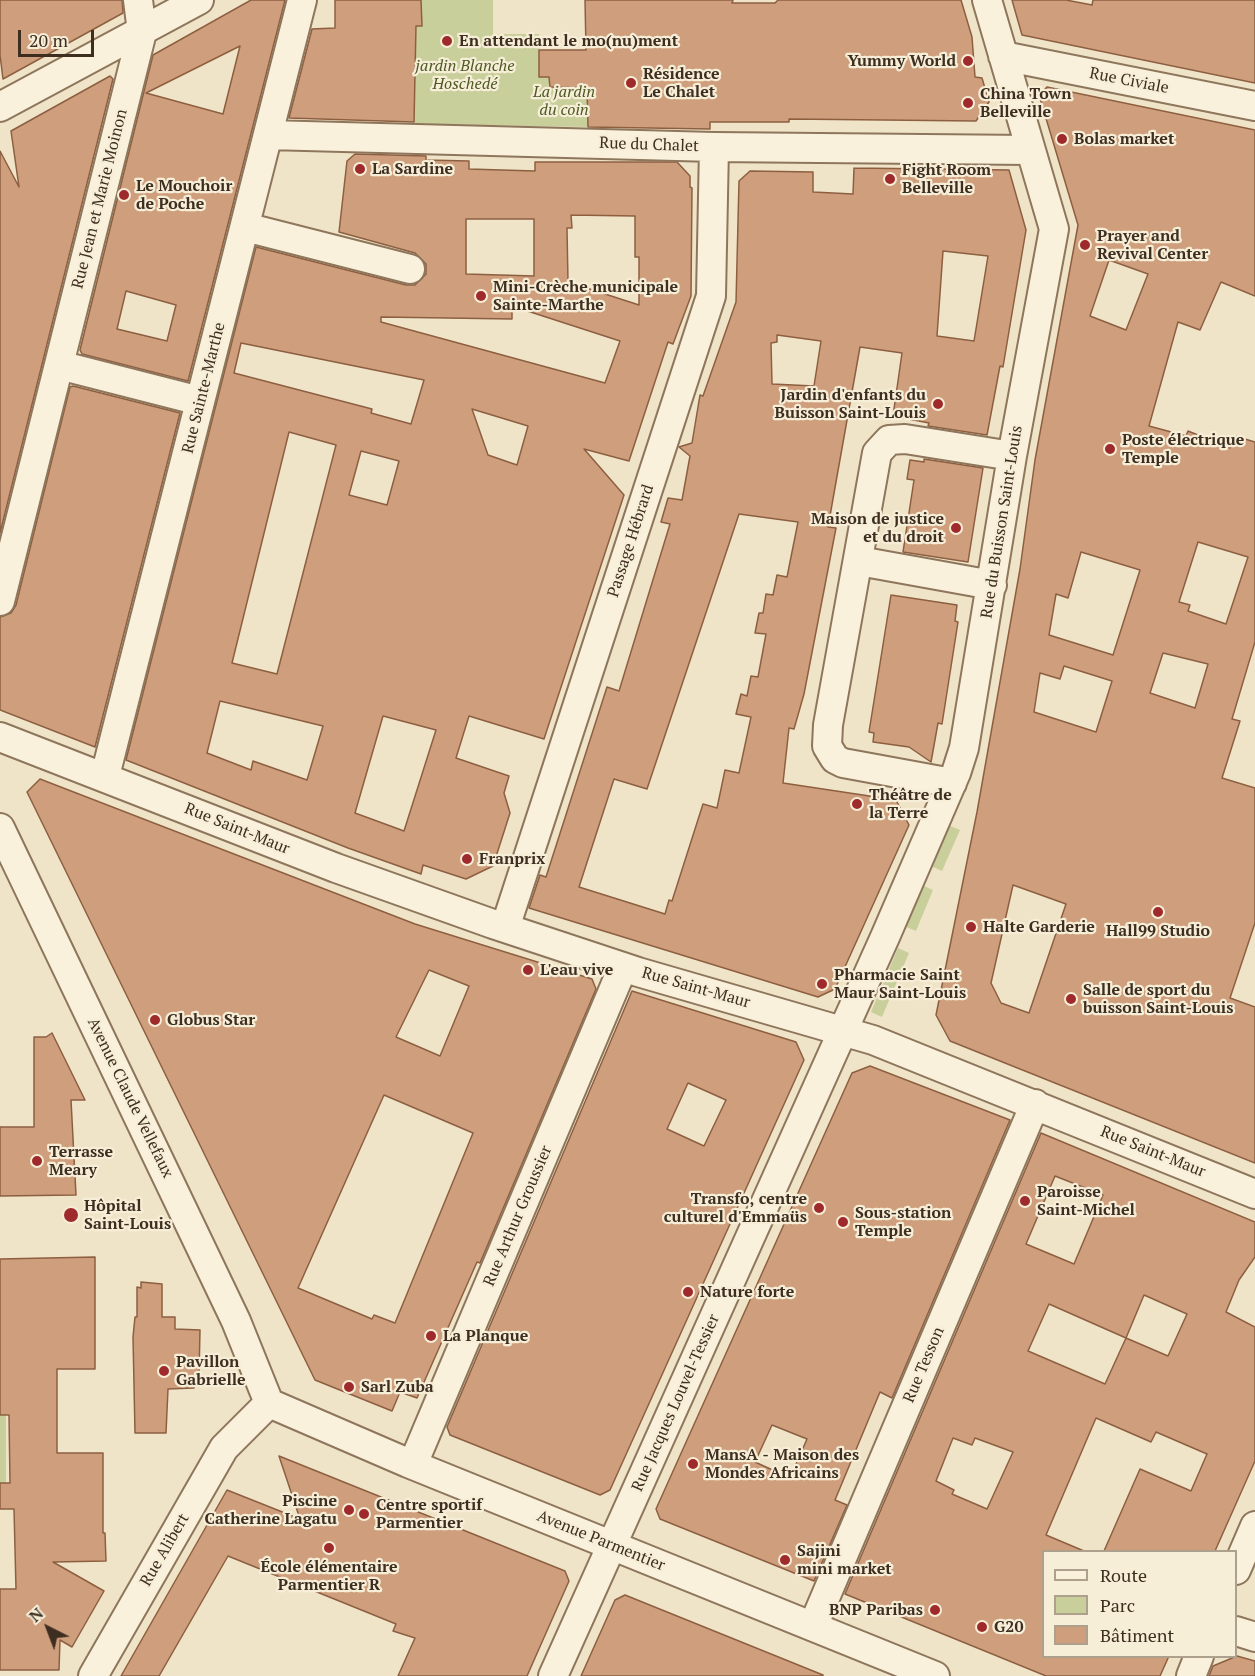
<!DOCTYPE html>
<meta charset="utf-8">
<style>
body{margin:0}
#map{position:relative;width:1255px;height:1676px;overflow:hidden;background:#f0e4c8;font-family:"PT Serif",serif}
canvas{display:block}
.legend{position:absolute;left:1042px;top:1550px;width:195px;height:108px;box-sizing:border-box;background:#f7eed8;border:2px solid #ada18e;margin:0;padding:8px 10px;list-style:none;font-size:18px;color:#3d2e20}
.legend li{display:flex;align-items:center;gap:12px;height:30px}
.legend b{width:30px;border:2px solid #ada18e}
.north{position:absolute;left:18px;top:1598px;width:60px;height:60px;-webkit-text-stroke:4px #f7eed8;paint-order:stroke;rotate:318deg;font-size:16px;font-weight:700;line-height:24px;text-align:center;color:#3d2e20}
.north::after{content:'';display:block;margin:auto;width:21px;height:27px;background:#3d2e20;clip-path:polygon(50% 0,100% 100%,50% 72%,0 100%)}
.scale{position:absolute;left:18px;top:30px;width:76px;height:27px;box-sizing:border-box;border:3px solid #3d2e20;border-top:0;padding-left:8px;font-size:18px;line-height:21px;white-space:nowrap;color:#3d2e20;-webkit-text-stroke:4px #f7eed8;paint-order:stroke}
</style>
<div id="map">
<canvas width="1255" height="1676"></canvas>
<ul class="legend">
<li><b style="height:8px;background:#faf1dc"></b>Route</li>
<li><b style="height:16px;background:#c9cf9b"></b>Parc</li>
<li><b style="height:16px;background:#cf9f7d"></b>Bâtiment</li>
</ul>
<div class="north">N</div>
<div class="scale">20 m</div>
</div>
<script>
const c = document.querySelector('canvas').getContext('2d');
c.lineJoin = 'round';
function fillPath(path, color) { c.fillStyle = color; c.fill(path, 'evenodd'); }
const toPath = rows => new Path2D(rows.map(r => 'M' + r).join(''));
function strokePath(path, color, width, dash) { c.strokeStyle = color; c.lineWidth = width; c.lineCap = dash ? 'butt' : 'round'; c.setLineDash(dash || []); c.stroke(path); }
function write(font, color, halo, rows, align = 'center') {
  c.font = font + ' "PT Serif",serif'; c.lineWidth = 4.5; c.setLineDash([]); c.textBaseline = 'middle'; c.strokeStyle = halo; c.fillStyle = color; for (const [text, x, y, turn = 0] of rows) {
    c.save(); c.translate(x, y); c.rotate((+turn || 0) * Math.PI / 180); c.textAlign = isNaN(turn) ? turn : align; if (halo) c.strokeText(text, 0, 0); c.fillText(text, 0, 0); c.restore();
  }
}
fillPath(toPath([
 [421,0,493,0,493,34,539,34,539,77,587,76,588,127,414,124,415,26],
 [948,825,960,830,942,871,931,866],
 [922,885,933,890,916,931,904,926],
 [898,948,909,953,882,1017,871,1012],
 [0,1415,6,1415,6,1483,0,1483]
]), '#c9cf9b');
const building = toPath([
 [0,0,122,0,123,13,3,79,0,55,0,0],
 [251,0,285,0,188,381,82,354,80,350,153,55,251,0],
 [240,46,223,114,146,93,240,46],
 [126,291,176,305,167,341,117,329,126,291],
 [335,0,421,0,422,26,416,26,414,122,289,118,312,29,335,28,335,0],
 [585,0,733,0,732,3,775,3,778,0,961,0,972,37,975,77,982,78,989,102,976,121,789,119,789,122,710,122,710,129,588,127,587,88,550,87,549,77,539,77,539,50,586,50,585,0],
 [1012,0,1066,0,1092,5,1093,0,1255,0,1255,83,1022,35,1012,0],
 [110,76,113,79,0,533,0,151,19,187,11,131,110,76],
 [1047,87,1255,130,1255,296,1221,282,1200,330,1178,322,1149,426,1186,436,1188,431,1230,448,1235,436,1255,442,1255,642,1232,719,1240,721,1222,778,1255,788,1255,923,1230,998,1255,1007,1255,1163,950,1041,936,1015,977,812,1020,569,1035,460,1078,225,1039,95,1047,87],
 [1109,260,1148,274,1126,330,1090,316,1109,260],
 [1198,542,1248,557,1226,624,1188,611,1190,605,1179,602,1198,542],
 [1081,552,1140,570,1113,655,1049,635,1056,594,1068,598,1081,552],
 [1163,653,1208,664,1195,708,1150,693,1163,653],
 [1064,666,1112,681,1096,732,1034,712,1040,673,1060,679,1064,666],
 [1013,885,1066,904,1029,1013,1001,1003,991,983,1013,885],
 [355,154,426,156,426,160,469,161,469,169,535,171,535,162,677,162,690,176,690,187,692,188,691,296,673,344,668,342,629,461,584,449,624,495,544,739,469,716,456,758,509,776,504,793,510,813,493,866,466,879,423,865,421,874,348,848,126,760,256,247,406,285,415,285,426,274,426,264,415,253,339,232,347,161,355,154],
 [571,215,635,216,635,257,639,257,639,305,568,282,567,228,572,228,571,215],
 [466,219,534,219,534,276,466,274,466,219],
 [512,306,620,341,605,383,381,322,381,317,512,319,512,306],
 [241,343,424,380,411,424,371,413,372,409,234,373,241,343],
 [472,409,528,426,517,465,488,455,472,409],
 [289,432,336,445,277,674,232,663,289,432],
 [361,451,399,461,387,505,349,495,361,451],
 [220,701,323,726,307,780,253,761,251,770,207,753,220,701],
 [383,716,436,730,404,831,355,813,383,716],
 [854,168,1009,170,1026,230,1003,367,1000,366,987,435,928,426,929,423,893,416,902,353,860,347,828,527,836,528,804,694,794,729,789,728,783,783,896,800,909,825,835,989,818,997,529,908,540,875,546,877,607,687,619,691,670,524,661,522,668,498,682,500,690,456,679,447,692,443,700,395,703,396,736,302,739,181,750,171,813,172,813,192,853,194,854,168],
 [943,251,988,256,974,341,937,336,943,251],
 [777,335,821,341,814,386,772,384,771,343,777,342,777,335],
 [739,514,798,522,787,577,777,575,773,595,766,594,763,613,759,613,755,633,766,634,758,677,751,676,747,696,741,694,736,714,751,717,739,773,725,770,717,808,703,804,672,901,669,900,665,914,579,887,614,779,647,789,739,514],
 [73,386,180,413,95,747,0,710,0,617,11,613,16,605,70,387,73,386],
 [924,459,983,468,968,562,903,552,914,480,907,479,910,460,924,462,924,459],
 [891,595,957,605,955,621,958,622,942,724,938,723,931,762,909,747,873,742,874,733,869,732,891,595],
 [40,779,415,924,592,979,596,989,480,1263,477,1262,417,1398,400,1392,392,1411,315,1380,27,792,40,779],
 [429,970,469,986,440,1056,396,1037,429,970],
 [384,1095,473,1133,395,1323,374,1315,372,1319,298,1288,384,1095],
 [632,991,796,1042,804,1060,610,1490,600,1495,450,1435,447,1427,632,991],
 [688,1083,726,1100,704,1146,667,1129,688,1083],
 [52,1033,85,1100,71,1100,76,1195,0,1196,0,1127,34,1127,34,1037,46,1037,52,1033],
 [870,1066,1010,1120,892,1398,880,1392,835,1500,847,1505,814,1581,660,1519,656,1509,852,1073,870,1066],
 [772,1425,807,1439,790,1478,755,1462,772,1425],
 [1041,1133,1255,1222,1255,1257,1239,1280,1226,1312,1255,1327,1255,1461,1215,1551,1104,1551,1140,1469,1191,1491,1207,1454,1156,1432,1151,1442,1096,1418,1046,1535,1084,1551,1044,1551,1044,1656,1169,1656,1160,1676,1046,1676,845,1594,1041,1133],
 [1055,1176,1103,1195,1074,1264,1026,1244,1055,1176],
 [1144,1295,1187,1314,1168,1356,1126,1338,1105,1384,1028,1351,1049,1304,1126,1338,1144,1295],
 [953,1438,972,1445,975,1438,1013,1452,987,1509,952,1494,954,1490,936,1481,953,1438],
 [95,1257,95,1369,57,1369,57,1453,103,1453,103,1533,105,1533,106,1561,53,1562,104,1591,72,1647,60,1640,59,1670,0,1670,0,1589,16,1589,14,1509,0,1509,0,1483,10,1483,9,1415,0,1415,0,1259,95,1257],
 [141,1282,162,1284,162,1317,175,1317,175,1329,200,1330,199,1376,194,1376,194,1388,168,1389,166,1433,135,1433,133,1337,135,1317,137,1317,137,1287,141,1288,141,1282],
 [279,1456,565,1571,569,1581,527,1676,398,1676,415,1638,393,1631,396,1624,228,1556,159,1676,121,1676,227,1490,300,1519,279,1456],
 [625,1595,823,1675,823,1676,581,1676,615,1600,625,1595],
 [1237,1656,1255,1661,1255,1676,1209,1676,1213,1666,1237,1656]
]);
fillPath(building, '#cf9f7d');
strokePath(building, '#8d5f41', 1.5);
const minor = toPath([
 [1003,56,1255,106],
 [0,107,199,0],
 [268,135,714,147,1029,150],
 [245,227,410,269],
 [59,365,200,401],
 [859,561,992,585],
 [0,601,142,32,138,0],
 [0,737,336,868,493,924,638,972,873,1040,1255,1194],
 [105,776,302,0],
 [952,783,843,763,835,759,827,746,828,725,877,453,889,440,905,439,1012,456],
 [0,828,236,1321,269,1403],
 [505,928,711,296,714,147],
 [269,1403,408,1463,935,1676],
 [413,1464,623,967],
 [1236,1570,1255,1526],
 [813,1626,1035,1104],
 [1236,1631,1255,1637],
 [93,1676,224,1448,269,1403],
 [553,1676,885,937,956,773,964,748,1012,456,1054,229,987,0],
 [1191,1676,1199,1656]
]);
strokePath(minor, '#8d765c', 32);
strokePath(minor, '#faf1dc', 28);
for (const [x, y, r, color] of [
 [447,41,6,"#9e2a2b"],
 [968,61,6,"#9e2a2b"],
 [631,83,6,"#9e2a2b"],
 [968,103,6,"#9e2a2b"],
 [1062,139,6,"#9e2a2b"],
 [360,169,6,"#9e2a2b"],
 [890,179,6,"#9e2a2b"],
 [124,195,6,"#9e2a2b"],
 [1085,245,6,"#9e2a2b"],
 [481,296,6,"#9e2a2b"],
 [938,404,6,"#9e2a2b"],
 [1110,449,6,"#9e2a2b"],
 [956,528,6,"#9e2a2b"],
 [857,804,6,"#9e2a2b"],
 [467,859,6,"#9e2a2b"],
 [1158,912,6,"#9e2a2b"],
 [971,927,6,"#9e2a2b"],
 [528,970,6,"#9e2a2b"],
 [822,984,6,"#9e2a2b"],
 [1071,999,6,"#9e2a2b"],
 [155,1020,6,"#9e2a2b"],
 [37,1161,6,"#9e2a2b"],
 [1025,1201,6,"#9e2a2b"],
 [819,1208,6,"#9e2a2b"],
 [71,1215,8,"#9e2a2b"],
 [843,1222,6,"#9e2a2b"],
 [688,1292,6,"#9e2a2b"],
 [431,1336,6,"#9e2a2b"],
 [164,1371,6,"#9e2a2b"],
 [349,1387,6,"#9e2a2b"],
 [693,1464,6,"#9e2a2b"],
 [349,1510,6,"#9e2a2b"],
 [364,1514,6,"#9e2a2b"],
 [329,1548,6,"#9e2a2b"],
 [785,1560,6,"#9e2a2b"],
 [935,1610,6,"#9e2a2b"],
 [982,1627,6,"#9e2a2b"]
]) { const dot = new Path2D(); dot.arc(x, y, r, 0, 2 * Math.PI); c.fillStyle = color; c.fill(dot); strokePath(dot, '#f7eed8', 2); }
write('bold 16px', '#3d2e20', '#f7eed8', [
 ["En attendant le mo(nu)ment",459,41],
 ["Yummy World",956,61,"right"],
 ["Résidence",643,74],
 ["Le Chalet",643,92],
 ["China Town",980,94],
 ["Belleville",980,112],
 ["Bolas market",1074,139],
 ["La Sardine",372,169],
 ["Fight Room",902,170],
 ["Belleville",902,188],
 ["Le Mouchoir",136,186],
 ["de Poche",136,204],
 ["Prayer and",1097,236],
 ["Revival Center",1097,254],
 ["Mini-Crèche municipale",493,287],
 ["Sainte-Marthe",493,305],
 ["Jardin d'enfants du",926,395,"right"],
 ["Buisson Saint-Louis",926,413,"right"],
 ["Poste électrique",1122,440],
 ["Temple",1122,458],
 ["Maison de justice",944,519,"right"],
 ["et du droit",944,537,"right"],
 ["Théâtre de",869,795],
 ["la Terre",869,813],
 ["Franprix",479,859],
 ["Halte Garderie",983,927],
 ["Hall99 Studio",1158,931,"center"],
 ["L'eau vive",540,970],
 ["Pharmacie Saint",834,975],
 ["Maur Saint-Louis",834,993],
 ["Salle de sport du",1083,990],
 ["buisson Saint-Louis",1083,1008],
 ["Globus Star",167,1020],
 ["Terrasse",49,1152],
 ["Meary",49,1170],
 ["Paroisse",1037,1192],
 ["Saint-Michel",1037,1210],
 ["Transfo, centre",807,1199,"right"],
 ["culturel d'Emmaüs",807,1217,"right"],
 ["Hôpital",84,1206],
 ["Saint-Louis",84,1224],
 ["Sous-station",855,1213],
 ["Temple",855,1231],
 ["Nature forte",700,1292],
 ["La Planque",443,1336],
 ["Pavillon",176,1362],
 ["Gabrielle",176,1380],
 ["Sarl Zuba",361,1387],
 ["MansA - Maison des",705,1455],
 ["Mondes Africains",705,1473],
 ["Piscine",337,1501,"right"],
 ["Catherine Lagatu",337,1519,"right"],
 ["Centre sportif",376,1505],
 ["Parmentier",376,1523],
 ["Sajini",797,1551],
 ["mini market",797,1569],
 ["École élémentaire",329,1567,"center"],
 ["Parmentier R",329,1585,"center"],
 ["BNP Paribas",923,1610,"right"],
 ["G20",994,1627]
], 'left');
write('italic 16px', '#4d5a26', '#f7eed8', [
 ["jardin Blanche",465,66],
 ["Hoschedé",465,84],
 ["La jardin",564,92],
 ["du coin",564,110]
]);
write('16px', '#3d2e20', '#f7eed8', [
 ["Rue Civiale",1129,81,11],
 ["Rue du Chalet",649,145,2],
 ["Rue Jean et Marie Moinon",100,199,-76],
 ["Rue Sainte-Marthe",204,388,-76],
 ["Rue du Buisson Saint-Louis",1002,522,-81],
 ["Passage Hébrard",631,541,-72],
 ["Rue Saint-Maur",237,829,22],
 ["Rue Saint-Maur",696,988,16],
 ["Avenue Claude Vellefaux",130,1098,64],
 ["Rue Saint-Maur",1153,1152,22],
 ["Rue Arthur Groussier",518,1216,-67],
 ["Rue Tesson",924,1365,-67],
 ["Rue Jacques Louvel-Tessier",676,1403,-66],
 ["Avenue Parmentier",601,1541,22],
 ["Rue Alibert",165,1550,-60]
]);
</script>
